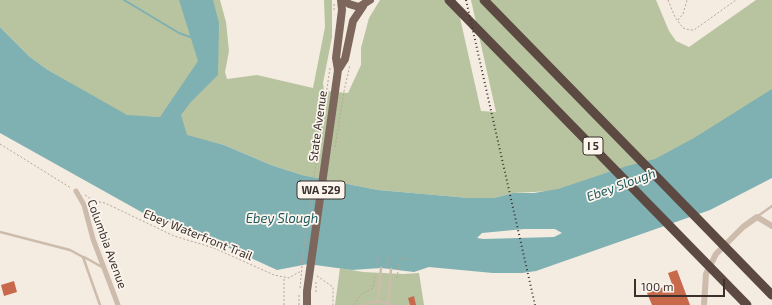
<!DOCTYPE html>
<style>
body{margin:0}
#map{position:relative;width:772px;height:305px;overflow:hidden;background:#f4ebe1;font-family:"Exo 2",sans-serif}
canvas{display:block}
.scale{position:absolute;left:634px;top:279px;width:91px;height:18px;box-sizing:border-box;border:2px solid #3b302b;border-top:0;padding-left:5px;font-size:12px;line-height:14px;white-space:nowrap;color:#3b302b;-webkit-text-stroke:3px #fbf5ee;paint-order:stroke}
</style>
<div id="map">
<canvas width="772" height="305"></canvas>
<div class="scale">100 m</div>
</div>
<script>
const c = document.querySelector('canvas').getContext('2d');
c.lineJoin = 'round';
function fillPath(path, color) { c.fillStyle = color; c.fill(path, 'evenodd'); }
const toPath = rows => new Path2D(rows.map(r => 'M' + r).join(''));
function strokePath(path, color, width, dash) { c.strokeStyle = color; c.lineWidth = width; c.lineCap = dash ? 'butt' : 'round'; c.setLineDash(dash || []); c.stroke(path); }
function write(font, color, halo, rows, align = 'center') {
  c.font = font + ' "Exo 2",sans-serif'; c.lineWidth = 3.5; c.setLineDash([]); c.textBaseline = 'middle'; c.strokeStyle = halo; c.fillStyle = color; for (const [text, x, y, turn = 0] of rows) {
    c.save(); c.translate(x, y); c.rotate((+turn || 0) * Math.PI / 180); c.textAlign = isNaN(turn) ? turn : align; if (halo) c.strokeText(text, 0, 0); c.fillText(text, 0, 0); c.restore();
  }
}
fillPath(toPath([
 [0,0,220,0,226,22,229,51,225,72,227,79,257,75,313,88,325,27,324,0,332,0,332,37,323,83,324,91,348,93,361,65,361,48,369,18,380,0,456,0,481,111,496,112,471,0,656,0,669,31,676,41,689,47,756,0,772,0,772,97,691,149,573,190,513,193,494,198,469,198,378,190,302,175,271,165,224,145,187,136,160,117,127,116,48,70,30,57,0,27],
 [340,268,363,272,403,274,419,273,424,305,335,305]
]), '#b8c4a0');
fillPath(toPath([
 [179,0,213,0,219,23,218,75,190,103,181,115,187,135,224,145,271,165,302,175,378,190,469,198,494,198,513,193,534,193,558,189,627,166,655,159,694,138,772,89,772,178,710,210,536,271,522,273,493,273,429,267,414,272,381,268,352,270,308,264,277,270,201,235,145,214,0,133,0,27,30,57,48,70,127,115,160,117,198,61]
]), '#7fb0b2');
fillPath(toPath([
 [524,229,555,229,562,233,554,237,483,239,477,238,482,233]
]), '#f4ebe1');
strokePath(toPath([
 [124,0,179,33,193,38]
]), '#7fb0b2', 2);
fillPath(toPath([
 [677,270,690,305,652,305,647,293,672,284,668,273],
 [14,281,17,292,4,296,1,285],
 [414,296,416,305,410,305,408,298]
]), '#c8694b');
strokePath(toPath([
 [668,0,675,17,683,28,690,30,694,30,736,0],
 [334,4,334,11],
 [678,20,683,14,687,0],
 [0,144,71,188],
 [335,147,344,91,350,65],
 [85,195,94,201,105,203,174,236,214,248,274,275,289,278,299,272,302,273],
 [377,265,379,256],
 [387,267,389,256],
 [317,276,333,287,333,305],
 [397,278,400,258,410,260],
 [284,279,284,305],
 [300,288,304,246,330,68],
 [316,292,316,281],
 [299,305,299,294],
 [354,305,360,295,373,288,375,276]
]), '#b9a596', 1, [2, 2]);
strokePath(toPath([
 [758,216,772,206],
 [0,232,70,250,83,257,100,305],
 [84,257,102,267],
 [378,301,381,268],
 [388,303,391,269],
 [363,305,378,301,392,305]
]), '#cdbbac', 2.5);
strokePath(toPath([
 [76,191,84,205,93,239,118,305]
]), '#cdbbac', 5);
strokePath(toPath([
 [704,305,706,274,716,254,743,227,757,217,772,226]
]), '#cdbbac', 6);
strokePath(toPath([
 [344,0,349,4,359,7,370,0],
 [338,70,345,59,353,21,363,6],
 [307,305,307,291,338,70,336,58,342,10,341,0]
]), '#7d675c', 8);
strokePath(toPath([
 [449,0,747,305],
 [484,0,772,295]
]), '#5c4a42', 9);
strokePath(toPath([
 [466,0,535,305]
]), '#3b302b', 2, [1, 3]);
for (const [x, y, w] of [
 [593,146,20],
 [321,190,48]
]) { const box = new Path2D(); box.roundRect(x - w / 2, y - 9, w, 18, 3); c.fillStyle = '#fbf5ee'; c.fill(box); strokePath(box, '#3b302b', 1); }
write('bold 11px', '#3b302b', null, [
 ["I 5",593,146],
 ["WA 529",321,190]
]);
write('12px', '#3b302b', '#fbf5ee', [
 ["State Avenue",318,126,-82],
 ["Ebey Waterfront Trail",198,235,22],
 ["Columbia Avenue",107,244,70]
]);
write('italic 13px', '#1f5a5e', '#fbf5ee', [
 ["Ebey Slough",621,185,-20],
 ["Ebey Slough",282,219]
]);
</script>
